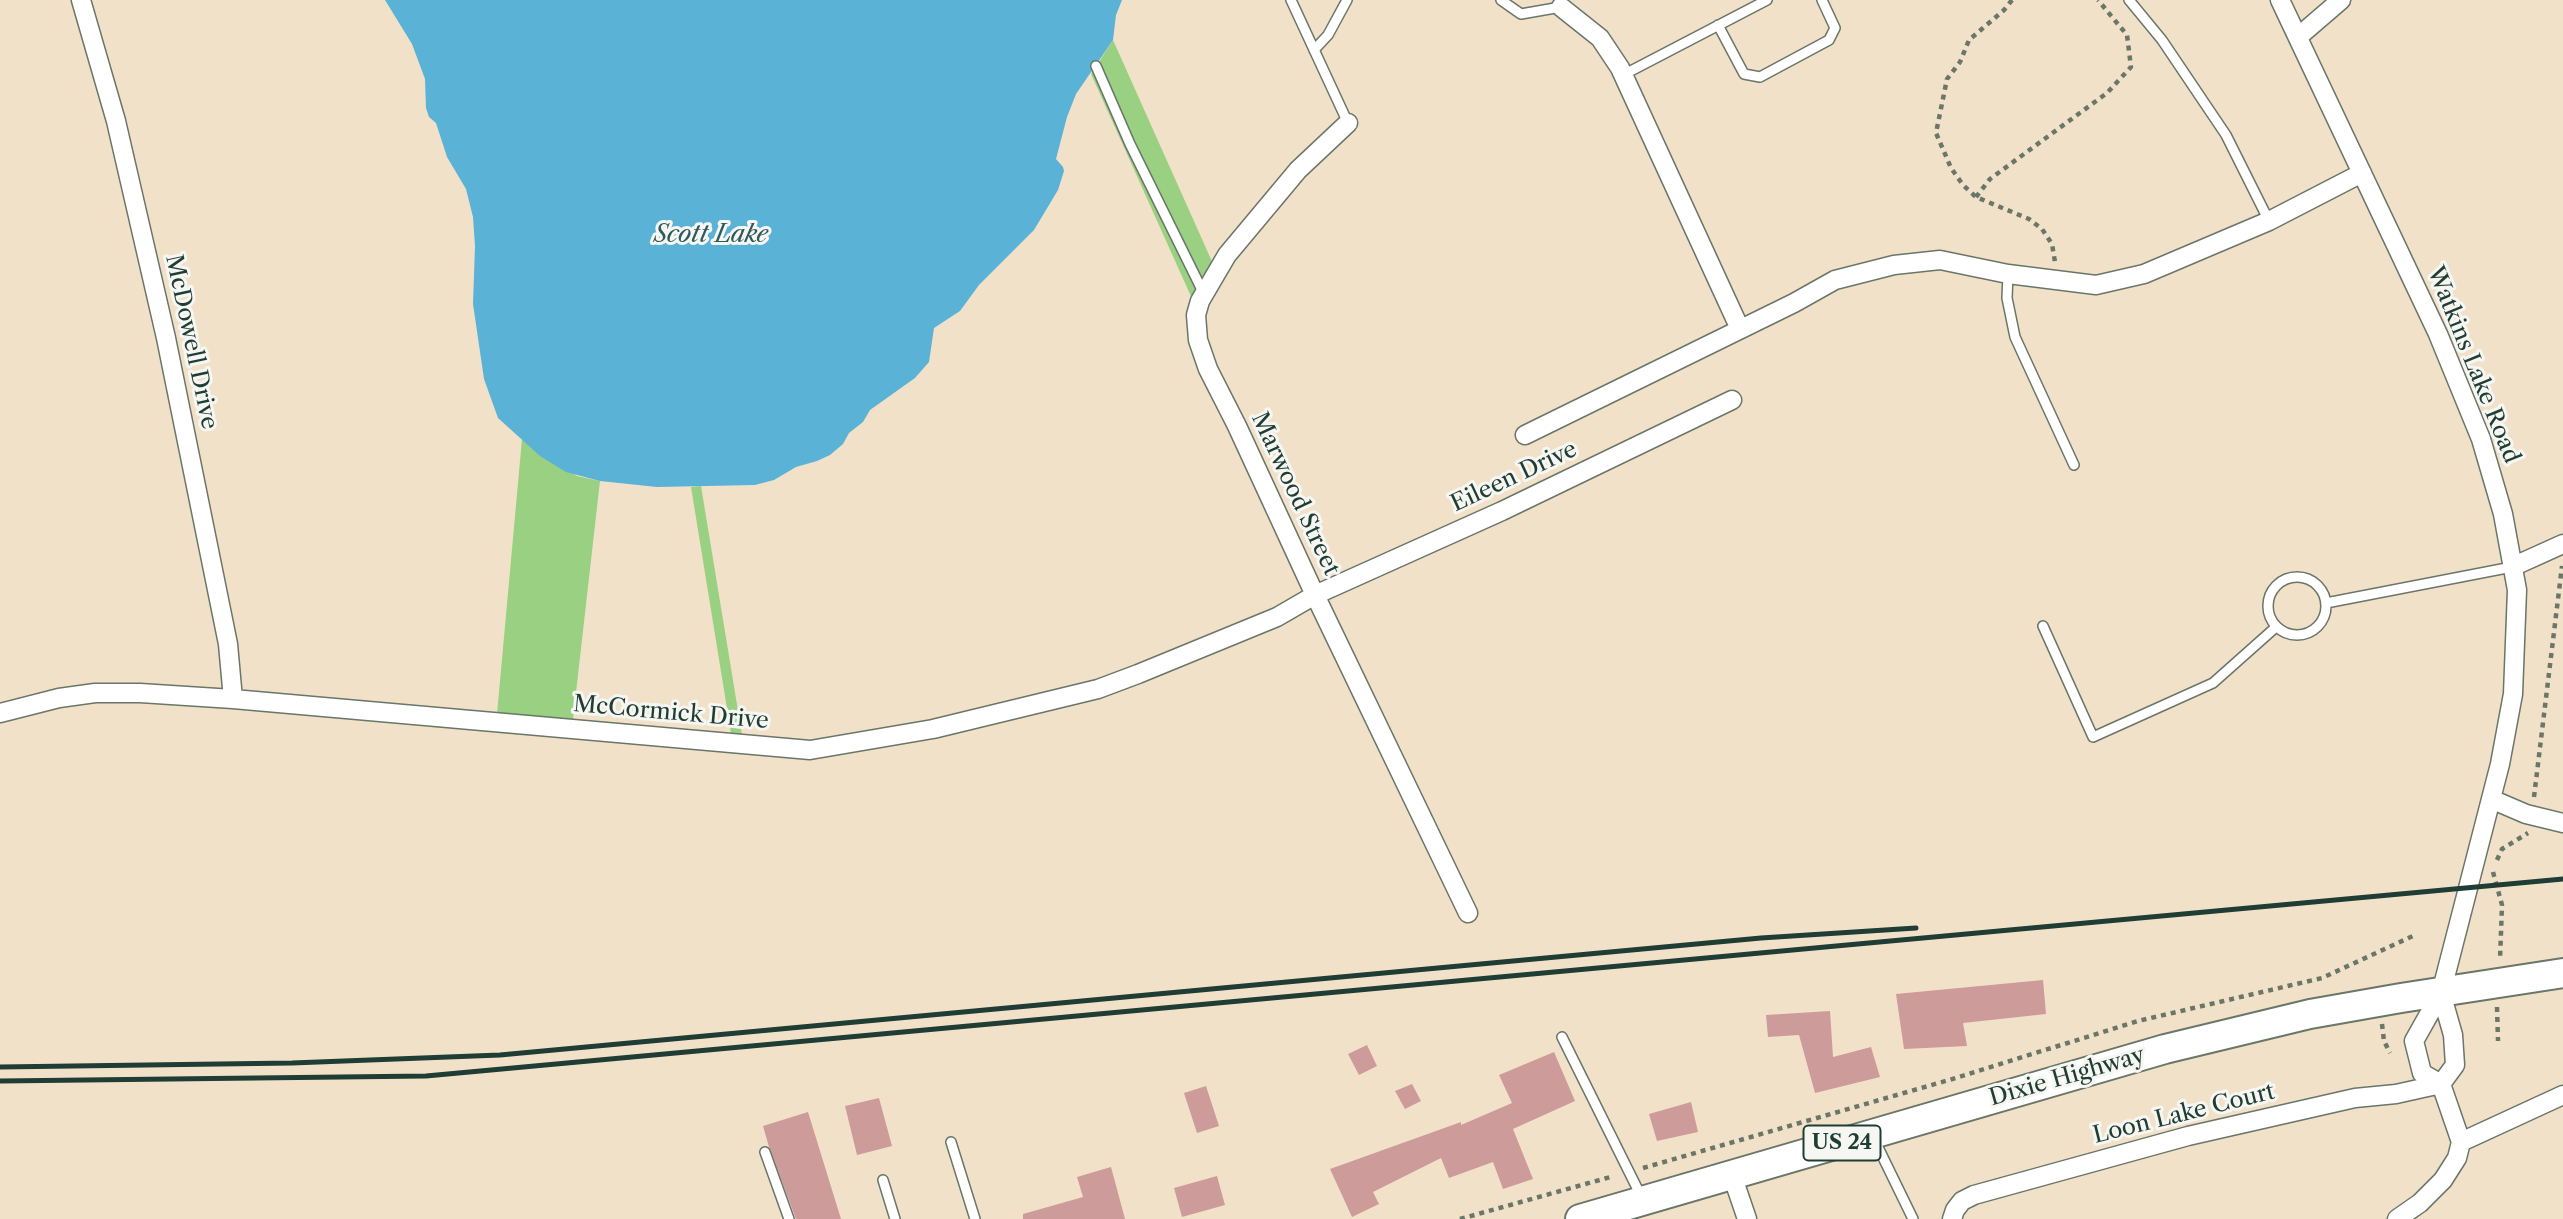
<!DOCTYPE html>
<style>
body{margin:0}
canvas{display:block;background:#f2e1c9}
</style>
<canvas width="2563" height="1219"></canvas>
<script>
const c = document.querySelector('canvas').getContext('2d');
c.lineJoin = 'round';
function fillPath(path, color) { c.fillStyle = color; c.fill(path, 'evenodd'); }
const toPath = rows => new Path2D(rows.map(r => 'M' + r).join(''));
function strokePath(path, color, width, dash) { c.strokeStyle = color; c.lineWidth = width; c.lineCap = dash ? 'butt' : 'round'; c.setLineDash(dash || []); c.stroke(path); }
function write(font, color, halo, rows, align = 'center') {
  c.font = font + ' "Libre Caslon Text",serif'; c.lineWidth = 6; c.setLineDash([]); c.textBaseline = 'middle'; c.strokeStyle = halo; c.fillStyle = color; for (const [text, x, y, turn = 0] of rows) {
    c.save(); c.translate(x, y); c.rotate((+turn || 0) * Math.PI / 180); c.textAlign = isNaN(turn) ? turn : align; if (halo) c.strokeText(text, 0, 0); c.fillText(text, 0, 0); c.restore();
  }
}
fillPath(toPath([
 [1113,40,1214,266,1194,303,1091,74],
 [522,439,577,476,600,481,573,719,497,714],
 [701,486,742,735,731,733,691,487]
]), '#99d082');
fillPath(toPath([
 [385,0,1122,0,1116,15,1113,40,1076,94,1067,117,1056,159,1063,167,1064,171,1058,190,1034,230,979,285,960,311,934,328,929,362,915,378,870,410,863,422,849,433,843,444,830,455,817,461,796,467,774,480,755,485,657,487,600,481,566,472,540,456,498,418,484,379,473,304,475,246,473,217,466,189,447,157,436,123,429,117,426,108,425,79,412,44]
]), '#5ab2d7');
fillPath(toPath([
 [2043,980,2046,1014,1963,1023,1967,1046,1904,1049,1896,994],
 [1830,1011,1833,1057,1871,1047,1880,1077,1815,1093,1799,1035,1768,1037,1766,1015],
 [1367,1045,1377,1066,1359,1075,1348,1054],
 [1554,1052,1575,1101,1513,1129,1533,1179,1503,1189,1493,1162,1449,1178,1441,1158,1373,1192,1379,1204,1352,1217,1330,1169,1461,1122,1461,1125,1512,1103,1499,1075],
 [1412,1084,1421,1101,1405,1109,1395,1091],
 [1206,1086,1219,1126,1197,1133,1184,1093],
 [879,1098,892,1146,857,1155,845,1106],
 [1691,1102,1698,1132,1657,1141,1649,1114],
 [808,1112,841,1219,796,1219,769,1147,763,1126],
 [1111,1167,1125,1219,1023,1219,1023,1214,1083,1197,1077,1177],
 [1217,1176,1225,1205,1182,1217,1174,1188]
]), '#cd9b9a');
const service = toPath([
 [1291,0,1348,123],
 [1501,0,1521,14,1561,7,1560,5],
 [2129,0,2162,40,2226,135,2269,221],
 [1718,25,1744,74,1760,77,1829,40,1835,28,1822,0],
 [1314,50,1328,35,1347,0],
 [1096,66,1130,144,1204,294],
 [1623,75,1767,0],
 [2008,274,2007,298,2015,337,2074,465],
 '2268 606a29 29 0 1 1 58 0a29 29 0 1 1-58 0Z',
 [2326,603,2512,567],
 [2043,626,2093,737,2213,683,2276,627],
 [1562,1037,1641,1196],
 [1874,1139,1913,1219],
 [951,1142,975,1219],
 [765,1152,789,1219],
 [883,1180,895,1219]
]);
const minor = toPath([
 [81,0,116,121,166,338,228,644,233,699],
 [2280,0,2438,334,2481,439,2503,514,2517,590,2513,694,2500,764,2441,993,2414,1041,2422,1073,2441,1084,2455,1065,2453,1035,2441,993],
 [1561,7,1600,38,1620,68,1740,329],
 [2298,37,2341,0],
 [1348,123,1298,170,1227,255,1200,301,1196,315,1198,340,1208,369,1237,426,1315,595,1468,913],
 [1525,435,1794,303,1835,280,1894,265,1940,260,2008,274,2096,285,2144,274,2269,221,2362,173],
 [2512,567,2563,544],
 [0,713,59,698,95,693,140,693,233,699,810,750,933,729,1098,689,1138,674,1277,617,1315,595,1502,511,1732,400],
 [2491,799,2526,814,2563,823],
 [2461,1142,2563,1095],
 [1732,1175,1747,1219],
 [1952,1219,1955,1210,1962,1201,1974,1195,2188,1136,2355,1098,2396,1094,2441,1084,2461,1142],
 [2397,1219,2420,1203,2443,1180,2457,1158,2461,1142]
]);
const primary = toPath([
 [1580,1219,2165,1049,2310,1014,2401,998,2563,973]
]);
strokePath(service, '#697668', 12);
strokePath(minor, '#697668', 21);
strokePath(primary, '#697668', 32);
strokePath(toPath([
 [2012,0,2004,10,1969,40,1960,62,1947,79,1936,133,1951,168,1963,185,1976,197,2029,219,2042,229,2052,244,2055,262],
 [1976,197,1990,179,2107,93,2131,67,2127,35,2098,0],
 [2534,797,2562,566],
 [2497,860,2502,849,2528,833],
 [2493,872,2502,905,2500,960],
 [2497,1007,2498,1041],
 [2382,1024,2384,1041,2390,1053],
 [1643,1168,1949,1080,2138,1021,2322,978,2415,935],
 [1460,1219,1614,1176]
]), '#697668', 4.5, [5, 5]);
strokePath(service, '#fff', 9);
strokePath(minor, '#fff', 18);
strokePath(primary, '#fff', 28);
strokePath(toPath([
 [0,1067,292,1063,500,1055,1761,938,1916,928],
 [0,1081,426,1076,2563,879]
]), '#1f3d34', 5);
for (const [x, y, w] of [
 [1842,1143,77]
]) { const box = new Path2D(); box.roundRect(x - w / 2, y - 17.5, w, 35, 5); c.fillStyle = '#f6f6f2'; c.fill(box); strokePath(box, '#1f3d34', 2); }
write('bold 21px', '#1f3d34', null, [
 ["US 24",1842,1143]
]);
write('23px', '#1f3d34', '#f6f6f2', [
 ["McDowell Drive",191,342,78],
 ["Watkins Lake Road",2473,365,68],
 ["Eileen Drive",1514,477,-25],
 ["Marwood Street",1295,494,65],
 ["McCormick Drive",671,713,5],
 ["Dixie Highway",2067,1077,-16],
 ["Loon Lake Court",2184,1114,-14]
]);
write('italic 24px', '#2e5a5d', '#f6f6f2', [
 ["Scott Lake",711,235]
]);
</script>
